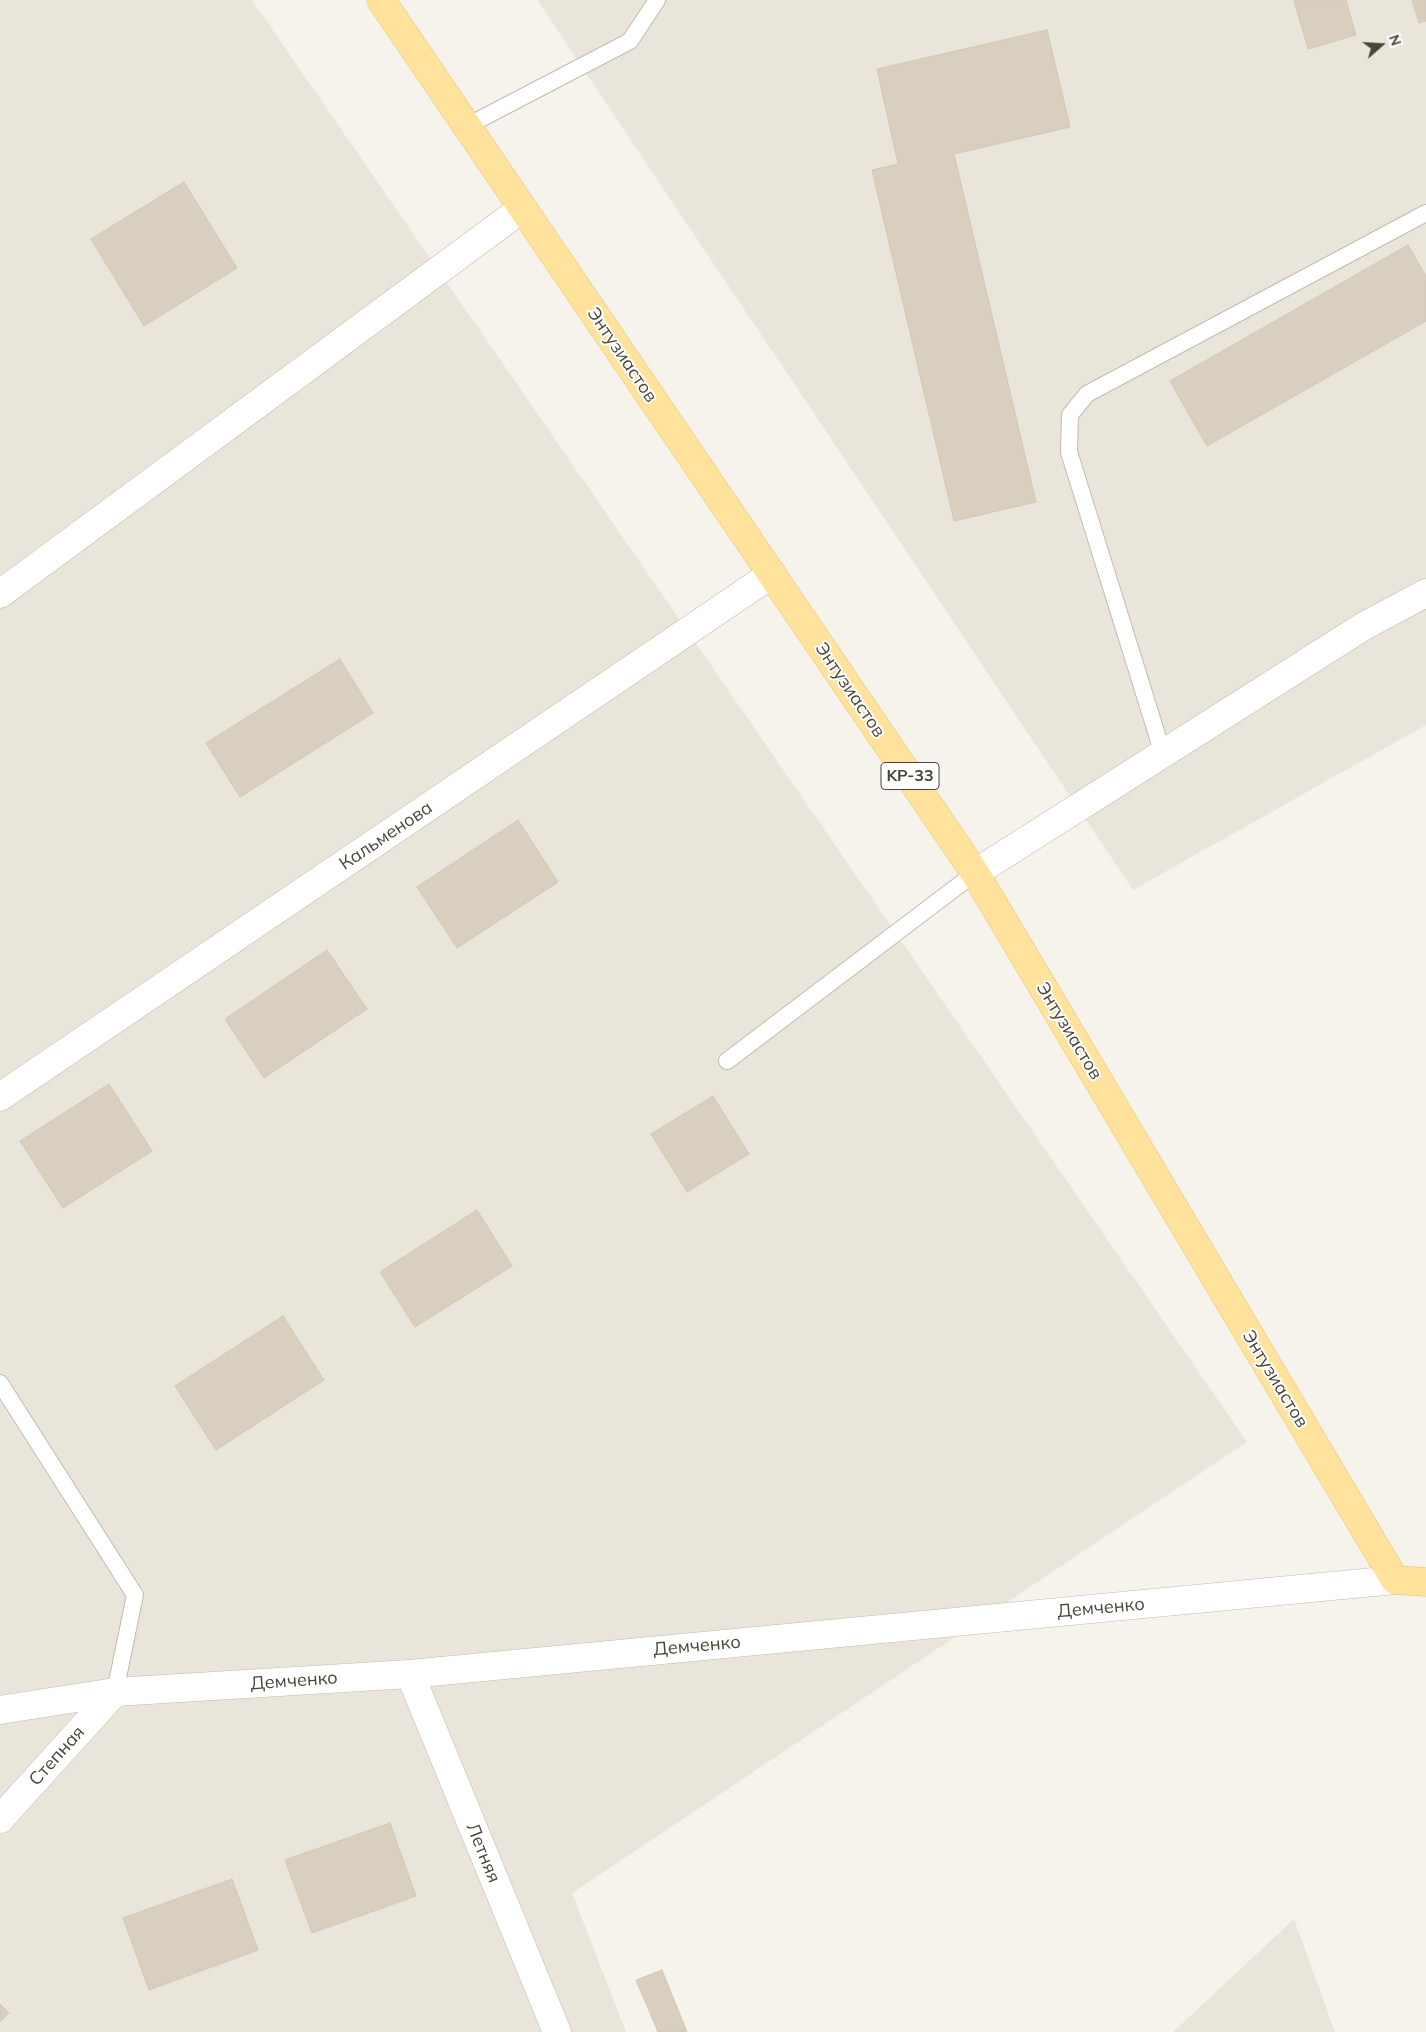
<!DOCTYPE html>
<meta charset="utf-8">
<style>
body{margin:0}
#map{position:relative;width:1426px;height:2032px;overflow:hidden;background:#f6f3ec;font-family:Mulish,sans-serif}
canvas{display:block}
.north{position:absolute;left:1356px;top:20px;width:50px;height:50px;-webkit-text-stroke:4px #fff;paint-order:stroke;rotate:71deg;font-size:14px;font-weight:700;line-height:20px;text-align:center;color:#4b4439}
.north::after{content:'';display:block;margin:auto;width:18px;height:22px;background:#4b4439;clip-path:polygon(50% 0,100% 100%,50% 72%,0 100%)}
</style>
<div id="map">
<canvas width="1426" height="2032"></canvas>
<div class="north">N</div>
</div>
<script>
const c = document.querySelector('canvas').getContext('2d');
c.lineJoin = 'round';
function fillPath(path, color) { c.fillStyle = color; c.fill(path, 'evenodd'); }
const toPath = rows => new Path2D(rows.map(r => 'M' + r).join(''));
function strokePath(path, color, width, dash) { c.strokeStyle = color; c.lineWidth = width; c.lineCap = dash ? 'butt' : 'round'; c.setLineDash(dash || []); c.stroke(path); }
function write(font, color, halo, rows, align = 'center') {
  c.font = font + ' Mulish,sans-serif'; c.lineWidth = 4; c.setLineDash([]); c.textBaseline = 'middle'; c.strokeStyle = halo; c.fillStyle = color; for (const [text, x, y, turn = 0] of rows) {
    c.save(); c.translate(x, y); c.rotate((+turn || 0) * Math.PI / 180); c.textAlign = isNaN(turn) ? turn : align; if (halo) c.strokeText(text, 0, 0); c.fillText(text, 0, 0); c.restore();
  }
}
fillPath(toPath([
 [0,0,252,0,1247,1442,572,1893,626,2032,0,2032],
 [537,0,1426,0,1426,725,1133,890],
 [1294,1919,1335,2032,1173,2032]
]), '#eae5da');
const building = toPath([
 [1294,0,1346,0,1356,35,1308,49,1294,0],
 [1412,0,1426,0,1426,21,1419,23,1412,0],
 [1047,30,1070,127,954,154,1036,502,954,521,872,170,898,164,877,69,1047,30],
 [184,182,237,268,144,326,91,239,184,182],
 [1408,245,1426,276,1426,321,1207,446,1170,381,1408,245],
 [340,659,373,713,240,797,206,743,340,659],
 [518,820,558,882,457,948,417,887,518,820],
 [327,950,367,1009,264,1078,225,1019,327,950],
 [109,1084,152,1151,63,1208,20,1141,109,1084],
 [713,1096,749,1154,687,1192,651,1134,713,1096],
 [477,1210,512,1266,415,1327,380,1272,477,1210],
 [283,1316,324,1380,216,1450,175,1386,283,1316],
 [390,1823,416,1896,312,1933,285,1860,390,1823],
 [232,1879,258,1950,149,1990,123,1918,232,1879],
 [662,1970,687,2032,658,2032,636,1980,662,1970],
 [0,2004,9,2013,0,2022,0,2004]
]);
fillPath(building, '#d8cfc1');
strokePath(building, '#d3c7b4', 1);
const service = toPath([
 [467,126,630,41,657,0],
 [1163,754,1069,452,1070,415,1087,394,1426,213],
 [727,1061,975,873],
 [0,1383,135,1595,115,1692]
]);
const minor = toPath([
 [0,594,523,208],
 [975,873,1364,626,1426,593],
 [0,1097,772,574],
 [410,1674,557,2032],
 [0,1819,115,1692]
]);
const tertiary = toPath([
 [0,1710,115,1692,410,1674,1395,1580]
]);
const primary = toPath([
 [381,0,975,873,1395,1580,1426,1582]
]);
strokePath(service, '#c2bbae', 18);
strokePath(minor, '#c2bbae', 29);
strokePath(tertiary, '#c2bbae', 29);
strokePath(primary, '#e6c16a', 29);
strokePath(service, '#fff', 16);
strokePath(minor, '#fff', 28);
strokePath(tertiary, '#fff', 28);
strokePath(primary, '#ffe39c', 28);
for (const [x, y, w] of [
 [910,776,58]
]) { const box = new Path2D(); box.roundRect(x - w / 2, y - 13.5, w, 27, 4); c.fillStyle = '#fff'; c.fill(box); strokePath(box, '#4b4439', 1); }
write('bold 16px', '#4b4439', null, [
 ["KP-33",910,776]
]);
write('18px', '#4b4439', '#fff', [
 ["Энтузиастов",622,355,56],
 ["Энтузиастов",850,690,56],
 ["Кальменова",386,836,-34],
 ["Энтузиастов",1069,1031,59],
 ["Энтузиастов",1275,1379,59],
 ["Демченко",1101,1608,-5],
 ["Демченко",697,1646,-5],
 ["Демченко",294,1681,-4],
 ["Степная",57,1756,-48],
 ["Летняя",483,1853,68]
]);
</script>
